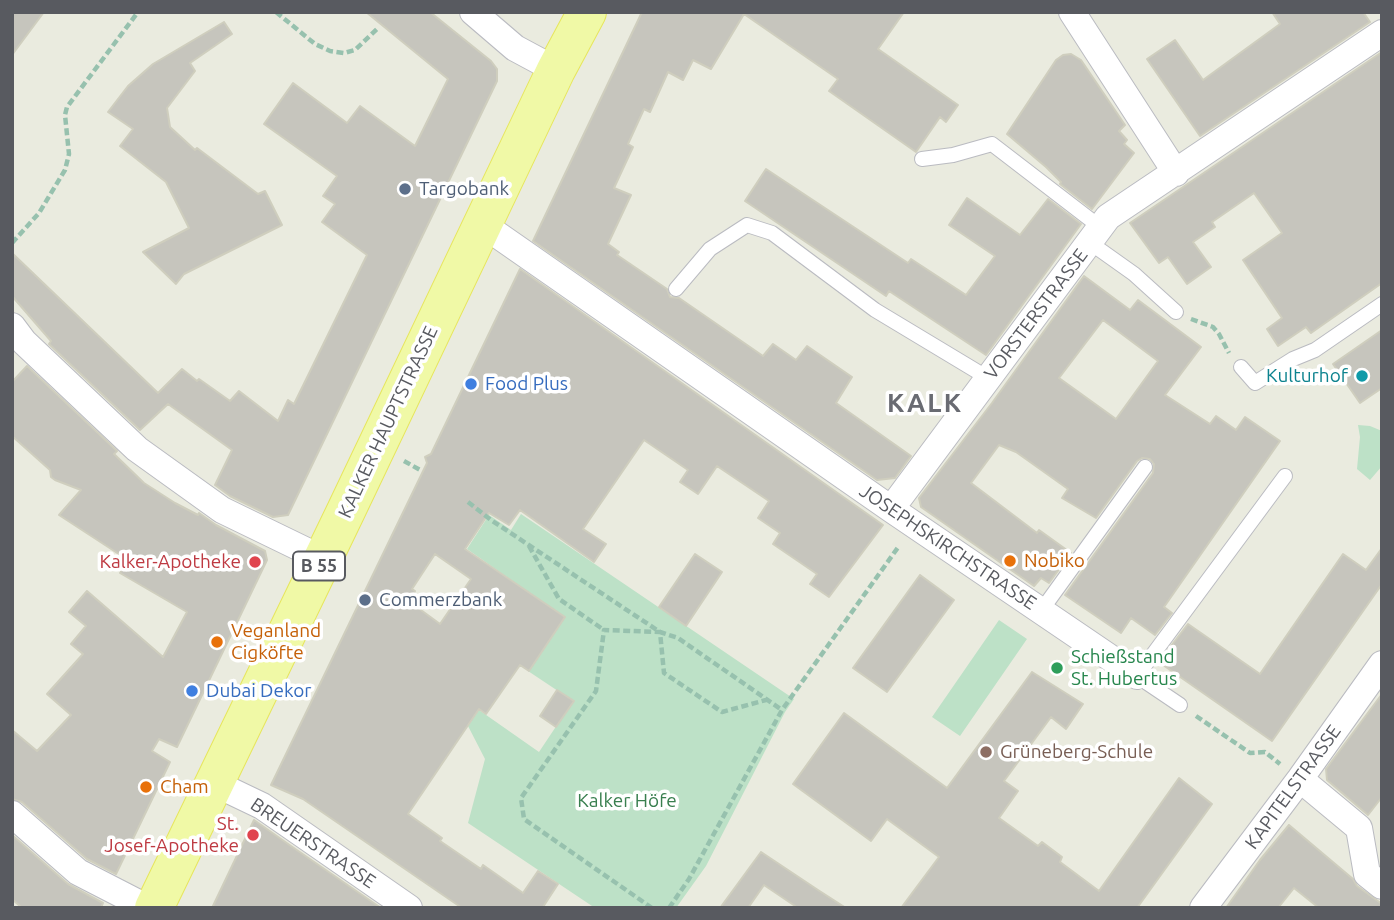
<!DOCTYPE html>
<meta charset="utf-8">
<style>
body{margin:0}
#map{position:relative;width:1394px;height:920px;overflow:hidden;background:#eaebdf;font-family:Ubuntu,sans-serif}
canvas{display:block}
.frame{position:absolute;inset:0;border:14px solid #585a60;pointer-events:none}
</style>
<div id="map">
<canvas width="1394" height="920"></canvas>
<div class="frame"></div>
</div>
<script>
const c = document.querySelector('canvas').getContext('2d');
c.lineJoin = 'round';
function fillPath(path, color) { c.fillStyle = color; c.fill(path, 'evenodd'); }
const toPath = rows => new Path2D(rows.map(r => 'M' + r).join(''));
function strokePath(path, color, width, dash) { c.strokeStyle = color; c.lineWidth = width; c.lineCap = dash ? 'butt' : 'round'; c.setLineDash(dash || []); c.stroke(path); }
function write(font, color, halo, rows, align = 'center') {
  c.font = font + ' Ubuntu,sans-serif'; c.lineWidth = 7; c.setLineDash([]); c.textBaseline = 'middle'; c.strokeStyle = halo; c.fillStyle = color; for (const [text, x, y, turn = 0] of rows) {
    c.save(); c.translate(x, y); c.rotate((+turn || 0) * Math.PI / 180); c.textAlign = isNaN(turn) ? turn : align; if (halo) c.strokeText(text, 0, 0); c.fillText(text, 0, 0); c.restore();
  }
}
fillPath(toPath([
 [1358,425,1370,426,1382,431,1382,466,1370,480,1357,469,1360,437],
 [521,514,794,699,785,712,706,866,676,908,595,908,468,823,485,759,468,726,479,710,539,752,573,701,528,671,564,617,467,549,489,515,511,530],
 [999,620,1027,639,960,736,932,717]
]), '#bde1c7');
const building = toPath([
 [12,12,44,12,12,55,12,12],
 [366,12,430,12,491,61,497,69,497,81,288,515,273,517,230,496,215,485,232,450,168,404,140,430,49,344,51,341,12,296,12,253,158,393,182,369,197,381,199,379,230,401,239,391,278,421,288,400,294,404,367,255,322,222,335,204,323,196,337,176,264,124,293,83,347,123,360,106,415,146,448,79,366,12],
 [642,12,904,12,878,49,958,105,946,122,940,117,916,152,829,91,838,79,744,14,711,69,693,60,683,80,668,72,650,112,644,109,628,144,633,147,614,188,631,195,608,244,619,252,617,255,667,289,670,297,679,298,763,356,773,344,796,360,807,346,852,377,836,403,911,456,895,478,877,480,533,241,642,12],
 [1272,12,1363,12,1370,22,1200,136,1147,59,1175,40,1203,80,1280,24,1272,12],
 [224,22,232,34,190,63,195,71,167,108,170,127,195,150,197,148,258,194,265,191,282,225,184,274,176,284,143,252,189,228,166,182,120,146,133,129,108,112,128,86,153,64,224,22],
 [1382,52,1382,283,1311,333,1306,327,1278,346,1267,329,1282,318,1243,260,1282,233,1254,193,1212,222,1215,227,1193,242,1211,267,1187,284,1168,257,1159,263,1130,223,1382,52],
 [1071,54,1081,60,1125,125,1119,131,1127,140,1124,144,1134,153,1092,209,1060,184,1061,182,1046,167,1007,134,1056,60,1063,55,1071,54],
 [766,169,908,263,911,259,966,295,995,256,949,225,967,198,1020,235,1048,199,1081,224,986,355,889,291,886,296,745,201,766,169],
 [520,269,883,525,829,597,810,584,817,574,773,544,780,533,758,518,769,501,717,466,698,494,680,482,688,470,644,440,583,529,606,544,594,562,520,510,509,525,489,513,465,549,565,617,529,671,520,665,486,714,479,709,408,814,442,838,440,841,481,869,483,865,523,893,538,871,558,884,543,907,544,908,462,908,303,799,271,785,427,463,425,457,431,454,520,269],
 [435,554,471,579,440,624,410,602,415,591,412,589,435,554],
 [1084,276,1130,310,1138,300,1201,347,1165,395,1210,424,1216,416,1236,430,1245,417,1280,441,1164,607,1172,613,1155,635,1131,618,1121,633,1065,595,1153,473,1154,464,1150,459,1142,458,1137,461,1096,518,1062,498,1068,489,1016,452,999,445,971,483,1037,533,1039,530,1071,553,1049,583,1041,578,1034,586,921,507,919,498,992,403,1084,276],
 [1103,320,1158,361,1116,419,1059,378,1103,320],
 [1382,330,1382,388,1360,403,1333,364,1382,330],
 [27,366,117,451,114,454,144,483,175,503,198,515,199,513,216,525,265,551,267,560,177,747,159,739,152,751,170,762,116,874,87,859,22,802,12,799,12,730,37,751,71,715,47,694,83,654,71,644,86,626,69,612,87,591,163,657,187,612,120,573,128,560,59,515,81,490,55,480,51,477,50,470,12,436,12,382,27,366],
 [1382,548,1382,584,1272,741,1163,665,1174,648,1171,646,1188,624,1260,674,1343,554,1366,570,1382,548],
 [695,554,722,572,686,626,659,607,695,554],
 [920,575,954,600,887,692,853,668,920,575],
 [1032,672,1083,704,1066,729,1051,717,1004,781,1018,791,999,818,1038,846,1042,842,1062,857,1060,862,1099,891,1179,778,1212,804,1137,908,901,908,939,857,887,819,871,841,793,784,844,713,947,788,1032,672],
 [557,690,574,701,556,727,540,716,557,690],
 [1382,694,1382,797,1368,815,1327,780,1326,769,1382,694],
 [254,820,291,846,381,908,212,908,254,820],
 [1289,825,1353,879,1357,886,1382,904,1382,908,1319,908,1294,888,1278,908,1226,908,1260,860,1289,825],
 [12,835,68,884,103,903,101,908,22,908,12,899,12,835],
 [761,852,818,890,846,908,798,908,764,885,748,908,720,908,761,852]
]);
fillPath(building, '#c6c5bd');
strokePath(building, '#cfcebe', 2);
const service = toPath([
 [922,159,953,155,992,144,1100,227],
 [1089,242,1134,274,1176,312],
 [676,289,710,249,747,225,772,233,875,310,988,378],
 [1241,367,1255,383,1293,359,1315,350,1382,304],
 [1041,611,1145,467],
 [1180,705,1137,676,1285,476]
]);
const minor = toPath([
 [473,12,515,48,556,70],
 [1072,12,1176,173],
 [482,224,891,509,1137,676],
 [12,326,24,342,137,449,222,510,323,559],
 [891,509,1108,217,1382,33],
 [1300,779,1359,828,1367,874,1382,886],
 [214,783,262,806,409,908],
 [12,814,78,872,148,908],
 [1203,908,1300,779,1382,664]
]);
const primary = toPath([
 [154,908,344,515,556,70,587,12]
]);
strokePath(service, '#babbc1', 16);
strokePath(minor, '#babbc1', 28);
strokePath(primary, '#e7e65c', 40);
strokePath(toPath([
 [276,12,315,44,330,51,344,53,355,50,379,27],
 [12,243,39,213,65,170,69,154,65,115,67,107,138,12],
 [1191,319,1213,327,1219,334,1229,353],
 [404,461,422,471],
 [468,502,491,520,660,632,678,638,782,710],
 [529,546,559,599,604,630],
 [1196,716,1250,753,1265,752,1280,764],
 [652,908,524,819,521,798,596,691,604,630,660,632,664,673,722,712,766,700],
 [669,908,689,879,782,710,899,546]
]), '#97c1ae', 4.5, [7, 3.5]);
strokePath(service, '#fff', 14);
strokePath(minor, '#fff', 26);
strokePath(primary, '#f0f9a6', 38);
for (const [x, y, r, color] of [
 [405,189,7,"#5c6f8a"],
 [1362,376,7,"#0f9aa8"],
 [471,384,7,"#3f7fe0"],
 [1010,561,7,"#e8710a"],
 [255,562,7,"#e0444e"],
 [365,600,7,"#5c6f8a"],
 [217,642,7,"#e8710a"],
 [1057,668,7,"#2e9e5b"],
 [192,691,7,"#3f7fe0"],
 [986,752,7,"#8d6e63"],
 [146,787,7,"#e8710a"],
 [253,835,7,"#e0444e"]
]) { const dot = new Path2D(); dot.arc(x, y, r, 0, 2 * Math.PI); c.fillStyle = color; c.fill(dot); strokePath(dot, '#fff', 2.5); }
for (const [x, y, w] of [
 [319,566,52]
]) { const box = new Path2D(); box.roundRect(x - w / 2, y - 14.5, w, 29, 5); c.fillStyle = '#fff'; c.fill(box); strokePath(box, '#585a60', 2); }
write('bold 18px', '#585a60', null, [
 ["B 55",319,566]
]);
write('19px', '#4e5e75', '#fff', [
 ["Targobank",419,189],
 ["Commerzbank",379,600]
], 'left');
write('19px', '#585a60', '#fff', [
 ["VORSTERSTRASSE",1036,314,-53],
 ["KALKER HAUPTSTRASSE",388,422,-65],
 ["JOSEPHSKIRCHSTRASSE",948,547,34],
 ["KAPITELSTRASSE",1293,787,-54],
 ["BREUERSTRASSE",313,843,34]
]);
write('19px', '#0d838f', '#fff', [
 ["Kulturhof",1348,376]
], 'right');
write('19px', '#366cbe', '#fff', [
 ["Food Plus",485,384],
 ["Dubai Dekor",206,691]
], 'left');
write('19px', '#c56008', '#fff', [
 ["Nobiko",1024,561],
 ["Veganland",231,631],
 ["Cigköfte",231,653],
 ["Cham",160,787]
], 'left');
write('19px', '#be3a42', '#fff', [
 ["Kalker-Apotheke",241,562],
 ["St.",239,824],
 ["Josef-Apotheke",239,846]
], 'right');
write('19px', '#27864d', '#fff', [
 ["Schießstand",1071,657],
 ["St. Hubertus",1071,679]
], 'left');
write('19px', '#785e54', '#fff', [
 ["Grüneberg-Schule",1000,752]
], 'left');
write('19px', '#397f4f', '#fff', [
 ["Kalker Höfe",627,801]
]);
c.letterSpacing = '2px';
write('bold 26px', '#696b72', '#fff', [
 ["KALK",925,403]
]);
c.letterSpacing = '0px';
</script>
